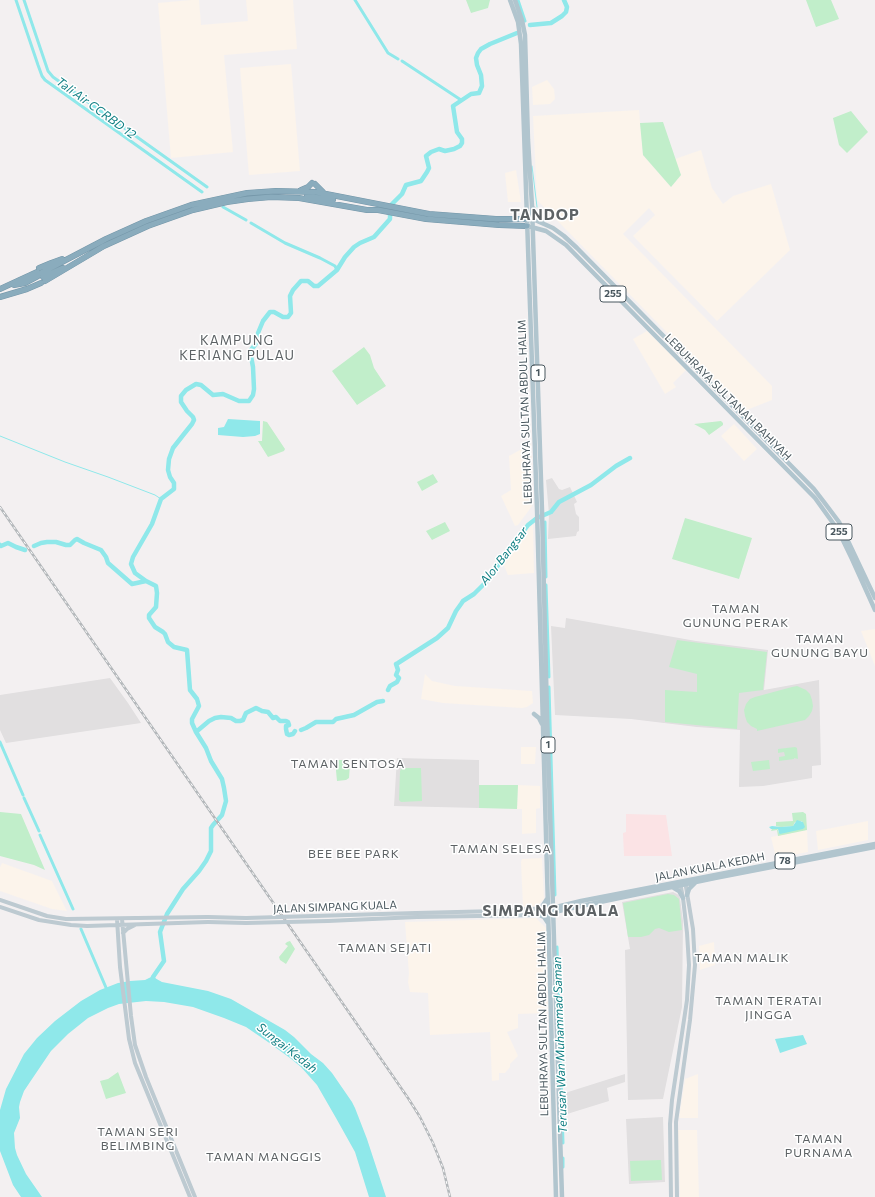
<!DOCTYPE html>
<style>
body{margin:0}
canvas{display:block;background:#f3f0f1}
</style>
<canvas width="875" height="1197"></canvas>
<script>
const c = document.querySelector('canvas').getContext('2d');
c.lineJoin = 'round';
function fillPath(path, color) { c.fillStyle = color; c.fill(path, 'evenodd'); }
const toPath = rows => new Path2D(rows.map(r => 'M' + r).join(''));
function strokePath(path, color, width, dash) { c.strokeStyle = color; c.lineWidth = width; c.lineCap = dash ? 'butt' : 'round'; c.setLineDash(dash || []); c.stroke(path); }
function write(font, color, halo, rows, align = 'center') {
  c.font = font + ' Commissioner,sans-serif'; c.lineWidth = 3; c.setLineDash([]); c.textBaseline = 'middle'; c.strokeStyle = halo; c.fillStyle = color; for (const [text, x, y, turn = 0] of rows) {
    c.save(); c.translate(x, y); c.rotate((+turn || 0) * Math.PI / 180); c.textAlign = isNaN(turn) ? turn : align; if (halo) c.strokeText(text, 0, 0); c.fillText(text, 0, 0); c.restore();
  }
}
fillPath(toPath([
 [191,0,199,0,201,25,248,21,246,0,293,0,297,49,224,55,233,152,171,158,158,3],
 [291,64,300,171,249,175,240,68],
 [547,80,554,89,555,99,550,104,533,105,532,87],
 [639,110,643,155,671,187,681,175,675,159,701,150,712,188,723,204,733,196,771,184,790,250,717,321,633,236,655,215,649,208,623,234,772,386,772,400,744,411,537,200,533,116],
 [516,170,521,202,508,202,505,173],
 [647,331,686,370,673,383,676,387,665,394,633,339],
 [734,424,757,449,744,461,721,436],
 [531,444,532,506,518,525,515,526,501,496,511,490,509,456],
 [533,524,534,573,508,575,502,561],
 [875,629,875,666,861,631],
 [425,674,432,681,455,686,532,691,533,703,527,707,522,708,443,703,421,699],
 [521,747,536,747,535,764,521,764],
 [518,785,540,786,540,808,536,809,536,833,522,834,522,809,517,809],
 [868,821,868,840,818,850,816,831],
 [807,830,808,852,776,858,771,837],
 [542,858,544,899,537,906,523,907,521,862,522,859],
 [2,863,52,881,67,911,52,909,0,891,0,867],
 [536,918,546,928,548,1013,518,1014,518,1028,507,1032,518,1056,510,1064,510,1067,505,1073,499,1073,499,1080,492,1081,490,1032,430,1035,428,993,410,992,408,982,409,974,405,922],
 [714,942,715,965,700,970,699,946],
 [698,1074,698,1118,679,1118,685,1079],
 [678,1130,697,1130,699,1197,680,1197]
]), '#fcf4eb');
fillPath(toPath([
 [552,478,559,489,562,490,570,487,577,502,574,504,576,514,579,517,579,531,577,532,576,536,548,539,549,514,546,480],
 [566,618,696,641,768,650,764,690,819,680,821,765,812,766,812,778,763,786,739,787,740,730,697,727,631,719,555,715,551,626,565,628],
 [110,678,128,703,141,723,6,743,0,730,0,695],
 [397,758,479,760,479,808,394,806],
 [673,892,679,895,680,898,683,921,682,1007,663,1099,628,1100,625,950,630,949,622,902],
 [625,1074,625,1082,607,1088,609,1101,567,1114,565,1093],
 [663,1117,665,1182,629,1184,626,1119]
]), '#e1dfe0');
fillPath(toPath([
 [626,814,666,815,672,856,624,856,623,833,626,832]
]), '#fbe3e5');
fillPath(toPath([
 [466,0,490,0,488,8,471,13],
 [806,0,831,0,839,19,816,27],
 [851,111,868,132,847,153,839,145,833,118],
 [663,122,681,175,671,187,643,155,640,123],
 [364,347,370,355,374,368,386,386,357,405,332,371],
 [263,421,267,422,285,449,284,451,268,457,258,441,262,441],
 [721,421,723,423,723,425,709,435,705,430,694,424],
 [433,474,438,482,422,491,417,482],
 [685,518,752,538,739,579,672,559],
 [445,522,450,531,432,540,426,531],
 [677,640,767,652,763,690,739,693,737,729,665,722,665,690,697,692,697,674,669,667],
 [797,686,806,690,810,694,812,700,813,706,812,711,809,716,805,720,757,731,757,729,751,726,747,722,745,716,744,710,746,704,750,699,755,697,792,687],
 [795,747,797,748,798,759,794,758,794,759,779,761,779,757,785,756,784,752,778,753,778,749],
 [335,760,344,760,350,763,349,778,346,780,337,781],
 [769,760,770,769,753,771,751,762],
 [402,768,421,768,422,801,401,802,399,800,400,771],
 [479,785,518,785,517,809,479,808],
 [0,812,21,814,45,870,34,865,0,856],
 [803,812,806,814,807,830,778,836,777,830,771,831,772,829,777,828,779,833,804,828,802,821,795,822,793,826,781,827,776,826,776,822,793,821,792,813],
 [668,894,674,895,679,899,682,930,669,932,659,928,655,929,649,935,641,937,628,937,623,903],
 [290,941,295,949,286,964,280,960,279,957,288,946,285,944,287,942],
 [118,1072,126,1093,106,1099,100,1081,108,1079],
 [661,1160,662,1180,631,1181,630,1161]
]), '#c1eeca');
fillPath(toPath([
 [228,419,260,421,260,434,255,436,243,437,218,435,218,428,224,427],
 [797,820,803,822,805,827,803,829,780,834,779,833,778,829,771,829,769,827,772,826,781,827,793,826],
 [151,977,153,977,162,982,167,983,208,991,231,999,285,1030,294,1037,311,1054,323,1063,332,1073,352,1102,355,1108,367,1139,386,1197,369,1197,355,1152,336,1118,317,1085,301,1067,290,1058,268,1042,246,1027,224,1018,193,1007,164,1002,146,1001,119,1004,108,1008,88,1018,68,1034,51,1051,30,1082,24,1091,20,1102,19,1107,20,1118,14,1133,15,1148,17,1155,26,1174,42,1197,21,1197,13,1185,0,1151,0,1110,6,1089,24,1054,37,1038,55,1021,81,1001,100,990,118,983,130,981,145,980],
 [803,1035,807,1044,780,1053,775,1039]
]), '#8fe8ea');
strokePath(toPath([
 [532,166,537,207],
 [0,436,65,462,108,477,155,495,161,499]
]), '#8fe8ea', 1);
strokePath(toPath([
 [16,0,38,65,42,76,45,80,202,192],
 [24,0,48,71,53,77,207,187],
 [355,0,388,53,398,59],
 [518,0,525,21],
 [402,61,461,100],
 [223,207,246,220],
 [251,223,285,243,320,258,335,266,337,270],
 [545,522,546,577],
 [546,585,549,677],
 [549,687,555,895],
 [0,742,23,795],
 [24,798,39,831],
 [40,835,73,909],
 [81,929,107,990],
 [557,947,563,1143],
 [563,1158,563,1167]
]), '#8fe8ea', 3);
strokePath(toPath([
 [530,25,551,23,562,16,566,12,567,7,564,0],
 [0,545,1,546,8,543,16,547,25,550],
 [34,546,41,543,47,542,56,542,66,545,70,545,75,540,77,539,84,543,101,550,106,557,108,563,132,584,146,581],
 [388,690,390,686,397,682,399,678,396,675,398,670,396,664,398,663,437,638,448,628,456,611,461,604,463,601,474,594,485,583,528,525,537,518,551,512,559,502,591,485,616,466,630,458],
 [301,730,306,728,316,722,333,722,336,719,354,715,377,702,383,701],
 [196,732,209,721,215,718,221,717,231,718,236,721,240,721,243,720,246,713,256,708,262,711,268,712,273,718,276,717,280,721,286,721,288,722,289,725,286,726,286,729,287,734,289,735,293,734,295,731],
 [154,982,153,977,164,961,160,932,167,914,183,889,199,871,206,861,211,851,211,828,213,825,222,815,226,801,224,788,222,779,211,761,206,748,196,732,192,723,192,719,199,706,197,699,190,690,187,650,174,647,168,642,165,634,163,632,155,627,149,618,149,615,156,607,157,593,156,586,146,581,135,573,131,564,133,557,152,524,161,499,174,489,174,483,170,477,168,470,169,459,173,448,184,434,192,424,194,420,193,417,187,411,181,402,181,396,186,390,196,384,201,385,213,395,223,394,239,401,249,401,253,395,254,389,253,367,250,351,255,345,258,339,258,333,263,321,270,312,274,312,283,317,288,317,291,313,290,296,293,290,301,281,308,281,314,286,318,286,337,270,345,257,354,247,360,243,374,237,390,219,390,214,392,204,402,194,406,185,421,181,427,172,429,168,426,156,431,152,439,149,445,151,454,149,460,146,462,143,462,139,457,132,453,106,471,94,479,93,482,86,481,75,477,65,476,58,478,53,481,49,490,44,517,33]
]), '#8fe8ea', 4.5);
const motorway = toPath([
 [315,184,323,192],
 [301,190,308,187,312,183],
 [307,196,333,200],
 [39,268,51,263,62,259],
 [41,273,106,239,146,221,191,205,247,193,276,191,316,192,429,214,496,219,527,219],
 [43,277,63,268],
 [45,281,104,246,148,226,193,210,227,202,248,199,271,197,299,198,367,210,378,210,426,219,499,225,527,226],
 [14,285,25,283,38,276],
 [0,289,37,272],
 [0,297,27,289,41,283]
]);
strokePath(motorway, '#7597a9', 6);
strokePath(toPath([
 [0,900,47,916,66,919,208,917],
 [0,907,39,920,71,925,87,926,208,922],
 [416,913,498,911,548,908],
 [417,917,539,915,549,913],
 [117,919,120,967,129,1039,135,1063,190,1197],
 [122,919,131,1016,135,1045,146,1077,195,1197],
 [123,933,127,929,135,925],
 [671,1197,670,1124,672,1100,687,1000,689,965,687,933,683,898,680,882],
 [677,1197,676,1122,690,1020,695,965,693,929,685,881]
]), '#bdcad1', 4);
strokePath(toPath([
 [510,0,518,22,521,44,537,510,556,1197],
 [515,0,522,20,525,35,528,140,532,206,542,510,547,714,562,1197],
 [533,208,543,223],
 [530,220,535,220,553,228,564,236,577,248,814,489,824,502,839,522,875,598],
 [531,227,546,231,566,245,815,498,838,530,852,559,875,610],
 [534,714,539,718,542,724],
 [674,888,679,891,683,898],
 [687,895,689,889,695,883],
 [552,908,581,901,875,844],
 [540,910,547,899],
 [550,913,581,906,715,878,875,847],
 [539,915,544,917,548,923]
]), '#b1c5ce', 4.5);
strokePath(motorway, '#8aacbd', 5);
const rail = toPath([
 [0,507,408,1098,420,1117,433,1143,443,1168,450,1197]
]);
strokePath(rail, '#b3b7ba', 2.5);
strokePath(rail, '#fff', 1, [3]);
strokePath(toPath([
 [208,917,246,918,416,913],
 [208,922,246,923,328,921,417,917]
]), '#bdcad1', 4);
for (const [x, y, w] of [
 [613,294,26],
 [538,373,14],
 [839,532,26],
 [548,745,14],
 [785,861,20]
]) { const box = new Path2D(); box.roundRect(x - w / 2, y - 8, w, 16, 3); c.fillStyle = '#fff'; c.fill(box); strokePath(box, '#49575e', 1); }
write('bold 10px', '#49575e', null, [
 ["255",613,294],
 ["1",538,373],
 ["255",839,532],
 ["1",548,745],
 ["78",785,861]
]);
write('11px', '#49575e', '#fff', [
 ["LEBUHRAYA SULTANAH BAHIYAH",728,397,45],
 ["LEBUHRAYA SULTAN ABDUL HALIM",525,412,-92],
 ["JALAN KUALA KEDAH",710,867,-11],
 ["JALAN SIMPANG KUALA",335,907,-2],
 ["LEBUHRAYA SULTAN ABDUL HALIM",543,1024,-91]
]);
write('italic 12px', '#107f83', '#fff', [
 ["Tali Air CCRBD 12",96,108,36],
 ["Alor Bangsar",504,556,-52],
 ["Terusan Wan Muhammad Saman",560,1045,-92],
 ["Sungai Kedah",287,1048,38]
]);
c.letterSpacing = '1px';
write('12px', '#5d6265', '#fff', [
 ["TAMAN",736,609],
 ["GUNUNG PERAK",736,623],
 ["TAMAN",820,639],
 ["GUNUNG BAYU",820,653],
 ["TAMAN SENTOSA",348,764],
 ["TAMAN SELESA",501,849],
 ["BEE BEE PARK",354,854],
 ["TAMAN SEJATI",385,948],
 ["TAMAN MALIK",742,958],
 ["TAMAN TERATAI",769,1001],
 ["JINGGA",769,1015],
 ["TAMAN SERI",138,1132],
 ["BELIMBING",138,1146],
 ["TAMAN",819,1139],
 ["PURNAMA",819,1153],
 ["TAMAN MANGGIS",264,1157]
]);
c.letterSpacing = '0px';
c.letterSpacing = '1px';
write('13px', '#5d6265', '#fff', [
 ["KAMPUNG",237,341],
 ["KERIANG PULAU",237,356]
]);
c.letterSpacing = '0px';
c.letterSpacing = '1px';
write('bold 15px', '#5d6265', '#fff', [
 ["TANDOP",545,215],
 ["SIMPANG KUALA",551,911]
]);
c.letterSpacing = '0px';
</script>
